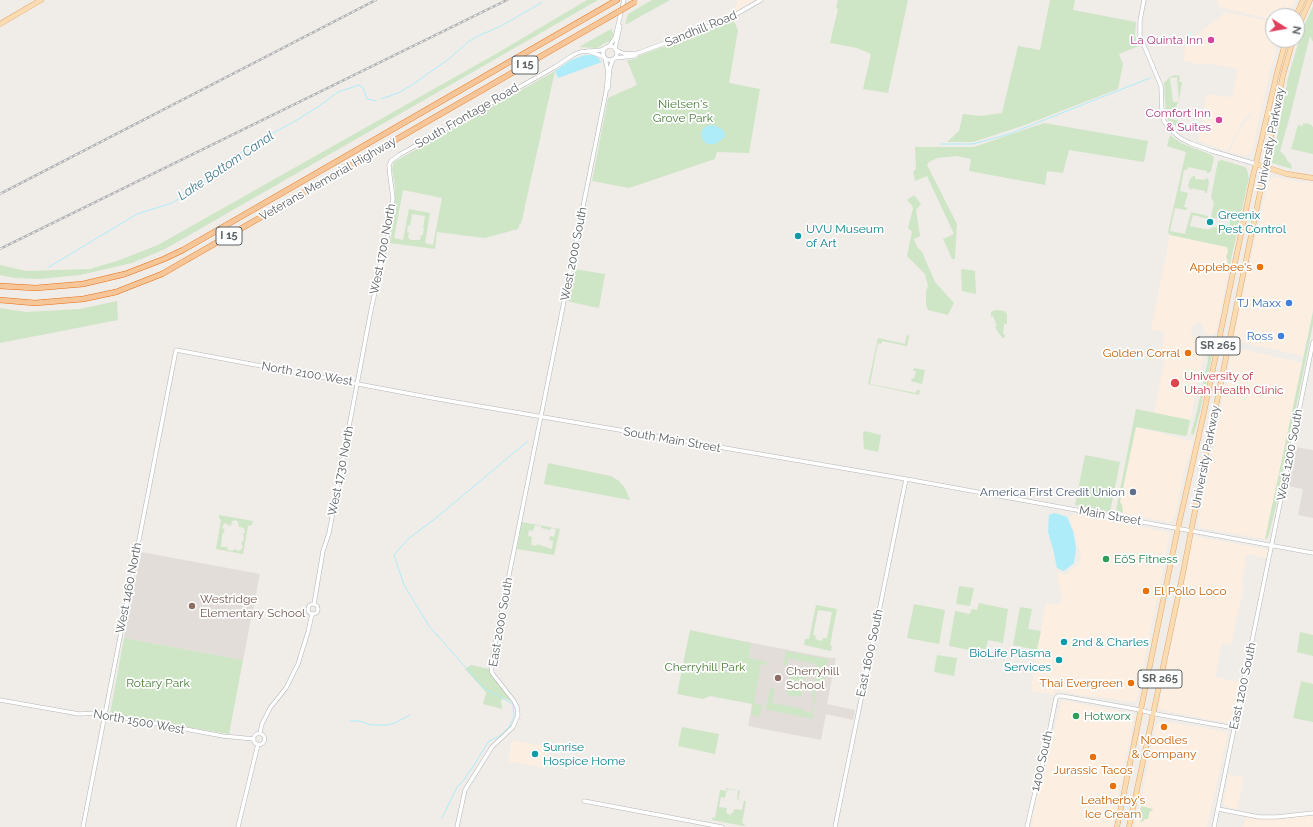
<!DOCTYPE html>
<meta charset="utf-8">
<style>
body{margin:0}
#map{position:relative;width:1313px;height:827px;overflow:hidden;background:#f0ece8;font-family:Raleway,sans-serif}
canvas{display:block}
.north{position:absolute;left:1265px;top:8px;width:40px;height:40px;box-sizing:border-box;background:#fff;border:1px solid #bfc1c2;border-radius:50%;rotate:101deg;font-size:11px;font-weight:700;line-height:16px;text-align:center;color:#5f6467}
.north::after{content:'';display:block;margin:auto;width:14px;height:18px;background:#de405c;clip-path:polygon(50% 0,100% 100%,50% 72%,0 100%)}
</style>
<div id="map">
<canvas width="1313" height="827"></canvas>
<div class="north">N</div>
</div>
<script>
const c = document.querySelector('canvas').getContext('2d');
c.lineJoin = 'round';
function fillPath(path, color) { c.fillStyle = color; c.fill(path, 'evenodd'); }
const toPath = rows => new Path2D(rows.map(r => 'M' + r).join(''));
function strokePath(path, color, width, dash) { c.strokeStyle = color; c.lineWidth = width; c.lineCap = dash ? 'butt' : 'round'; c.setLineDash(dash || []); c.stroke(path); }
function write(font, color, halo, rows, align = 'center') {
  c.font = font + ' Raleway,sans-serif'; c.lineWidth = 3.5; c.setLineDash([]); c.textBaseline = 'middle'; c.strokeStyle = halo; c.fillStyle = color; for (const [text, x, y, turn = 0] of rows) {
    c.save(); c.translate(x, y); c.rotate((+turn || 0) * Math.PI / 180); c.textAlign = isNaN(turn) ? turn : align; if (halo) c.strokeText(text, 0, 0); c.fillText(text, 0, 0); c.restore();
  }
}
fillPath(toPath([
 [737,0,754,0,735,12],
 [1217,0,1295,0,1288,16,1273,16,1273,20,1220,7],
 [1226,12,1273,22,1273,40,1279,40,1270,71,1252,152,1246,156,1230,152,1239,130,1258,106,1242,122,1228,151,1198,141,1207,94,1232,97,1238,69,1205,63,1204,65,1183,61,1186,43],
 [1274,177,1301,182,1313,183,1313,309,1303,356,1238,341,1235,340,1234,336,1268,181],
 [1170,235,1233,249,1216,332,1211,336,1206,334,1203,330,1203,326,1199,323,1193,325,1191,328,1192,335,1198,338,1198,348,1203,358,1190,420,1154,413,1165,357,1160,356,1165,332,1151,329],
 [1237,348,1303,363,1265,539,1201,528,1198,525,1232,353,1233,350],
 [1136,427,1191,441,1193,443,1183,475,1175,517,1172,521,1168,522,1123,513,1122,505,1120,502],
 [1074,514,1167,532,1170,534,1137,699,1132,702,1100,697,1093,697,1055,690,1054,695,1032,691,1031,689,1038,651,1037,650,1046,604,1058,605,1061,603,1062,599,1058,581,1057,572,1066,575,1077,565,1079,565,1081,555,1070,516,1073,516],
 [1193,536,1266,549,1268,550,1267,558,1246,554,1244,563,1246,564,1242,584,1244,585,1231,645,1222,644,1215,677,1240,682,1232,724,1162,710,1160,708,1159,706],
 [1062,700,1131,714,1134,716,1112,827,1031,827,1037,798,1049,756,1061,701],
 [1159,722,1170,722,1195,727,1197,726,1228,733,1207,827,1134,827,1139,808,1157,723],
 [512,740,549,747,545,768,508,761],
 [1229,774,1244,778,1237,809,1226,807,1223,803],
 [1313,816,1313,827,1243,827,1246,817,1259,819]
]), '#fcefe1');
fillPath(toPath([
 [1296,447,1313,450,1313,518,1298,515,1303,489,1288,486],
 [141,552,260,574,243,660,124,638],
 [732,639,830,658,836,658,827,704,855,710,853,720,826,714,821,740,748,726,752,704,721,698]
]), '#e3ddd9');
fillPath(toPath([
 [587,0,598,0,165,249,132,263,80,275,39,279,15,278,0,275,0,265,26,271,90,269,117,261,158,245,494,55],
 [652,0,670,0,625,25,628,14],
 [838,0,908,0,888,93,863,89,871,54,857,48,830,43,838,9,836,8],
 [1050,0,1075,0,1073,10,1136,22,1135,36,1139,46,1119,54,1123,64,1118,89,1025,125,973,142,947,142,959,131,963,114,981,116,1002,113,1018,46,1040,50],
 [1313,6,1313,42,1310,36,1291,112,1280,151,1285,156,1288,162,1291,164,1292,169,1272,163,1288,78,1302,30],
 [734,21,738,30,729,83,760,89,749,153,717,152,715,159,629,188,592,181,608,98,637,85,627,60,631,60,637,58,638,56],
 [611,29,613,33,613,36,610,41,603,44,598,48,579,47],
 [555,71,521,224,520,223,518,229,485,238,437,232,435,249,390,243,395,206,395,187,392,169,394,162],
 [403,190,442,198,433,245,425,243,430,213,409,209,403,240,394,238],
 [412,214,425,216,423,228,424,228,423,235,421,235,420,240,411,240,408,238,409,232,407,231,408,225,410,226],
 [1175,75,1180,76,1179,82,1182,82,1179,101,1177,77,1170,78,1173,102,1179,102,1177,104,1175,113,1172,112,1171,116,1172,119,1179,121,1178,124,1174,128,1170,125,1166,115,1164,83,1170,77],
 [1044,123,1148,141,1144,162,1069,150,1063,173,1047,171,1045,185,969,171,971,159,956,156,937,158,929,162,927,165,957,224,955,256,955,259,952,259,943,239,954,234,927,176,915,181,913,172,916,169,915,147,974,147],
 [1303,123,1310,124,1313,127,1313,154,1291,149,1298,125,1303,126],
 [1170,135,1181,143,1212,155,1214,158,1211,171,1209,173,1207,173,1207,171,1188,167,1187,170,1184,170,1180,191,1188,193,1184,207,1188,208,1186,210,1175,208,1170,231,1185,234,1191,212,1208,216,1208,218,1204,218,1193,215,1190,226,1204,229,1211,229,1212,227,1215,228,1215,227,1227,229,1230,224,1230,217,1218,214,1217,218,1211,218,1214,202,1211,197,1218,161,1222,160,1245,167,1247,170,1249,178,1229,269,1228,271,1226,266,1228,261,1226,257,1228,252,1227,247,1170,235,1168,232,1186,152,1167,146],
 [1193,176,1195,176,1195,179,1205,180,1205,178,1208,179,1209,182,1207,193,1205,193,1205,191,1195,189,1192,188,1191,190,1190,189,1188,186,1190,179],
 [914,195,921,204,916,210,920,236,914,239,917,247,922,252,935,282,954,303,948,315,928,310,926,304,926,291,928,286,925,274,907,256,912,232,908,228,913,209,912,205,907,200],
 [573,269,605,274,599,308,570,302,567,299],
 [963,269,975,271,976,294,962,291,961,270],
 [117,301,118,320,0,343,0,308,26,312,80,309],
 [995,310,1004,311,1007,314,1007,324,1004,324,1003,334,1005,335,1005,337,1003,338,1000,335,995,327,997,326,993,316,991,317,991,312],
 [1313,312,1313,324,1277,502,1268,538,1265,539],
 [907,334,909,336,907,346,882,341,881,344,878,343,870,384,916,393,917,390,920,390,919,395,868,384,878,338,905,344],
 [1205,344,1211,345,1213,348,1213,351,1199,416,1194,434,1192,435,1191,433,1196,415,1208,361,1207,353,1204,348],
 [914,368,925,370,922,384,911,381,912,378,914,379,916,371,913,371],
 [1136,409,1190,420,1187,435,1185,436,1136,427,1120,502,1122,505,1123,513,1116,510],
 [865,431,881,435,878,452,864,449,863,433],
 [1085,455,1120,462,1110,512,1075,505],
 [548,463,611,476,619,481,625,488,630,500,544,484],
 [219,515,253,521,252,525,248,526,243,554,216,549,221,520,219,518],
 [236,520,238,522,239,527,244,528,245,533,243,533,244,539,241,544,243,546,241,550,239,551,234,549,233,551,228,550,227,547,221,547,222,535,225,530,222,528,224,523,231,526,232,521],
 [522,522,560,529,554,555,517,549],
 [535,525,541,526,541,528,550,530,551,528,556,529,554,537,550,536,549,540,553,541,552,549,537,544,536,546,531,545,532,537,528,536,529,530,533,531],
 [959,586,974,588,970,606,956,604],
 [979,603,1008,609,1003,643,988,640,985,653,949,646,955,611,970,614,971,610,973,609,977,610],
 [914,604,945,610,939,644,907,638],
 [816,605,837,609,830,645,832,646,831,651,804,645,805,639,809,639],
 [818,610,832,612,827,638,823,638,822,641,815,639,816,636,813,635],
 [1020,607,1032,609,1028,629,1041,631,1037,650,1013,645],
 [690,630,751,643,749,658,767,662,767,665,761,664,754,703,762,705,760,717,751,715,753,704,710,696,703,699,677,694],
 [1300,632,1313,635,1313,656,1297,652],
 [124,638,243,660,229,734,110,714],
 [786,651,828,659,824,682,816,689,815,705,813,704,814,697,812,697,817,668,815,667,816,664,788,658,787,664,785,664,784,668,783,668],
 [937,655,957,658,954,676,934,672],
 [471,665,489,669,511,701,504,698,501,700,502,709,483,704,486,693,485,691,465,669],
 [791,670,806,673,801,697,787,695,787,691,786,691],
 [1301,681,1313,684,1313,722,1293,718],
 [770,688,775,689,772,703,803,709,803,711,811,713,812,708,815,708,813,710,813,719,768,710,766,708],
 [682,727,719,734,715,754,678,746],
 [726,788,740,791,738,800,746,801,742,823,745,824,744,826,712,820,713,817,715,818,720,790,726,791],
 [727,789,738,791,737,799,744,801,742,810,734,809,733,813,731,813,731,815,728,814,726,812,727,808,719,807,721,797,725,798],
 [1141,806,1153,809,1152,811,1150,811,1148,819,1145,819,1142,822,1139,819]
]), '#cee5c6');
fillPath(toPath([
 [585,55,595,55,602,62,558,78,555,71,571,60],
 [714,125,723,130,725,134,724,138,715,144,707,144,702,139,701,132,706,126],
 [1055,513,1067,517,1073,531,1076,548,1074,563,1064,571,1057,568,1053,549,1048,532,1049,515,1051,514]
]), '#aeecf9');
strokePath(toPath([
 [381,99,398,93,412,85,450,58,468,42,476,37,503,25,541,3],
 [941,144,973,144,1009,134,1150,78],
 [49,267,137,214,172,203,183,196,229,166,236,156,253,144,297,120,319,106,338,92,359,85,363,88,367,99,376,101],
 [350,721,359,721,371,725,386,725,395,723,410,715],
 [442,818,457,787,463,781,474,765,489,741,500,736,509,727,514,717,513,704,484,688,429,626,404,585,394,555,408,539,436,518,528,441]
]), '#aeecf9', 1);
const minor = toPath([
 [1144,0,1140,21,1140,36,1161,86,1162,112,1164,121,1168,127,1180,138,1190,143,1212,151,1256,164],
 [609,46,615,38,624,0],
 '603 53a7 7 0 1 1 14 0a7 7 0 1 1-14 0Z',
 [615,49,620,26],
 [616,50,625,54,638,53,698,31,733,16,761,0],
 [588,51,604,57],
 [615,58,634,56,638,53],
 [606,91,608,88,610,68,613,59],
 '308 609a5 5 0 1 1 10 0a5 5 0 1 1-10 0Z',
 [314,604,323,551,329,533,371,310,390,224,393,198,390,176,389,165,391,161,399,155,555,67,573,55,580,52,601,50,605,48],
 [0,700,79,714,99,713,223,736,254,739],
 [260,733,262,724,270,708,286,688,298,664,308,632,312,614],
 '253.5 739a5.5 5.5 0 1 1 11 0a5.5 5.5 0 1 1-11 0Z',
 [584,801,722,827],
 [1218,809,1259,817,1277,817,1313,813],
 [83,827,176,350,438,399,906,479,1313,553],
 [238,827,258,744],
 [457,827,465,790,492,747,513,727,518,715,517,707,514,701,492,673,491,665,606,92,608,72,605,58],
 [835,827,906,479],
 [1027,827,1035,792,1041,773,1056,698,1058,696,1062,696,1135,709,1161,715,1235,728],
 [1214,827,1313,342]
]);
const major = toPath([
 [1296,16,1303,0],
 [0,24,41,0],
 [1297,30,1310,0],
 [1256,164,1287,174,1313,178],
 [1117,827,1176,537,1203,417,1253,176,1277,73,1286,40],
 [1129,827,1183,573,1204,464,1263,178,1283,75,1293,40]
]);
const highway = toPath([
 [0,286,36,288,83,284,125,274,164,259,183,250,617,0],
 [0,300,35,303,83,299,116,292,162,274,611,16]
]);
strokePath(minor, '#b3b6b9', 4.5);
strokePath(major, '#e8a469', 5.5);
strokePath(highway, '#e76d11', 6);
strokePath(minor, '#fff', 3.5);
strokePath(major, '#fadcb3', 4.5);
strokePath(highway, '#f6c699', 5);
const rail = toPath([
 [0,194,376,0],
 [0,249,507,0]
]);
strokePath(rail, '#b3b4b5', 2.5);
strokePath(rail, '#fff', 1, [3]);
const highwayBridge = toPath([
 [611,16,635,2]
]);
strokePath(highwayBridge, '#e76d11', 6, []);
strokePath(highwayBridge, '#f6c699', 5);
for (const [x, y, r, color] of [
 [1211,40,4,"#d1479c"],
 [1219,120,4,"#d1479c"],
 [1210,222,4,"#0f9aa8"],
 [798,236,4,"#0f9aa8"],
 [1260,267,4,"#e8710a"],
 [1289,303,4,"#3f7fe0"],
 [1281,336,4,"#3f7fe0"],
 [1188,353,4,"#e8710a"],
 [1175,383,5,"#e0444e"],
 [1133,492,4,"#5c6f8a"],
 [1106,559,4,"#2e9e5b"],
 [1146,591,4,"#e8710a"],
 [192,606,4,"#8d6e63"],
 [1064,642,4,"#0f9aa8"],
 [1059,660,4,"#0f9aa8"],
 [778,678,4,"#8d6e63"],
 [1131,683,4,"#e8710a"],
 [1076,716,4,"#2e9e5b"],
 [1164,727,4,"#e8710a"],
 [535,754,4,"#0f9aa8"],
 [1093,757,4,"#e8710a"],
 [1113,786,4,"#e8710a"]
]) { const dot = new Path2D(); dot.arc(x, y, r, 0, 2 * Math.PI); c.fillStyle = color; c.fill(dot); strokePath(dot, '#fff', 1.5); }
for (const [x, y, w] of [
 [525,65,26],
 [229,236,26],
 [1218,346,44],
 [1160,679,44]
]) { const box = new Path2D(); box.roundRect(x - w / 2, y - 9, w, 18, 3); c.fillStyle = '#fff'; c.fill(box); strokePath(box, '#5f6467', 1); }
write('bold 11px', '#5f6467', null, [
 ["I 15",525,65],
 ["I 15",229,236],
 ["SR 265",1218,346],
 ["SR 265",1160,679]
]);
write('12px', '#5f6467', '#fff', [
 ["Sandhill Road",701,29,-22],
 ["South Frontage Road",467,116,-30],
 ["University Parkway",1271,139,-79],
 ["Veterans Memorial Highway",328,179,-30],
 ["West 1700 North",383,249,-79],
 ["West 2000 South",574,254,-79],
 ["North 2100 West",307,374,10],
 ["South Main Street",672,440,10],
 ["West 1200 South",1290,455,-79],
 ["University Parkway",1206,457,-79],
 ["West 1730 North",341,471,-79],
 ["Main Street",1110,516,10],
 ["West 1460 North",129,588,-79],
 ["East 2000 South",501,622,-80],
 ["East 1600 South",870,653,-78],
 ["East 1200 South",1243,686,-78],
 ["North 1500 West",139,722,10],
 ["1400 South",1042,761,-77]
]);
write('12px', '#b23c85', '#fff', [
 ["La Quinta Inn",1203,40],
 ["Comfort Inn",1211,113],
 ["& Suites",1211,127]
], 'right');
write('12px', '#4a813b', '#fff', [
 ["Nielsen's",683,104],
 ["Grove Park",683,118],
 ["Cherryhill Park",705,667],
 ["Rotary Park",158,683]
]);
write('12px', '#0d838f', '#fff', [
 ["Greenix",1218,215],
 ["Pest Control",1218,229],
 ["UVU Museum",806,229],
 ["of Art",806,243],
 ["2nd & Charles",1072,642],
 ["BioLife Plasma",1051,653,"right"],
 ["Services",1051,667,"right"],
 ["Sunrise",543,747],
 ["Hospice Home",543,761]
], 'left');
write('12px', '#c56008', '#fff', [
 ["Applebee's",1252,267],
 ["Golden Corral",1180,353],
 ["El Pollo Loco",1154,591,"left"],
 ["Thai Evergreen",1123,683],
 ["Noodles",1164,740,"center"],
 ["& Company",1164,754,"center"],
 ["Jurassic Tacos",1093,770,"center"],
 ["Leatherby's",1113,800,"center"],
 ["Ice Cream",1113,814,"center"]
], 'right');
write('12px', '#366cbe', '#fff', [
 ["TJ Maxx",1281,303],
 ["Ross",1273,336]
], 'right');
write('12px', '#be3a42', '#fff', [
 ["University of",1184,376],
 ["Utah Health Clinic",1184,390]
], 'left');
write('12px', '#4e5e75', '#fff', [
 ["America First Credit Union",1125,492]
], 'right');
write('12px', '#27864d', '#fff', [
 ["EōS Fitness",1114,559],
 ["Hotworx",1084,716]
], 'left');
write('12px', '#785e54', '#fff', [
 ["Westridge",200,599],
 ["Elementary School",200,613],
 ["Cherryhill",786,671],
 ["School",786,685]
], 'left');
write('italic 13px', '#417d91', '#fff', [
 ["Lake Bottom Canal",226,166,-34]
]);
</script>
